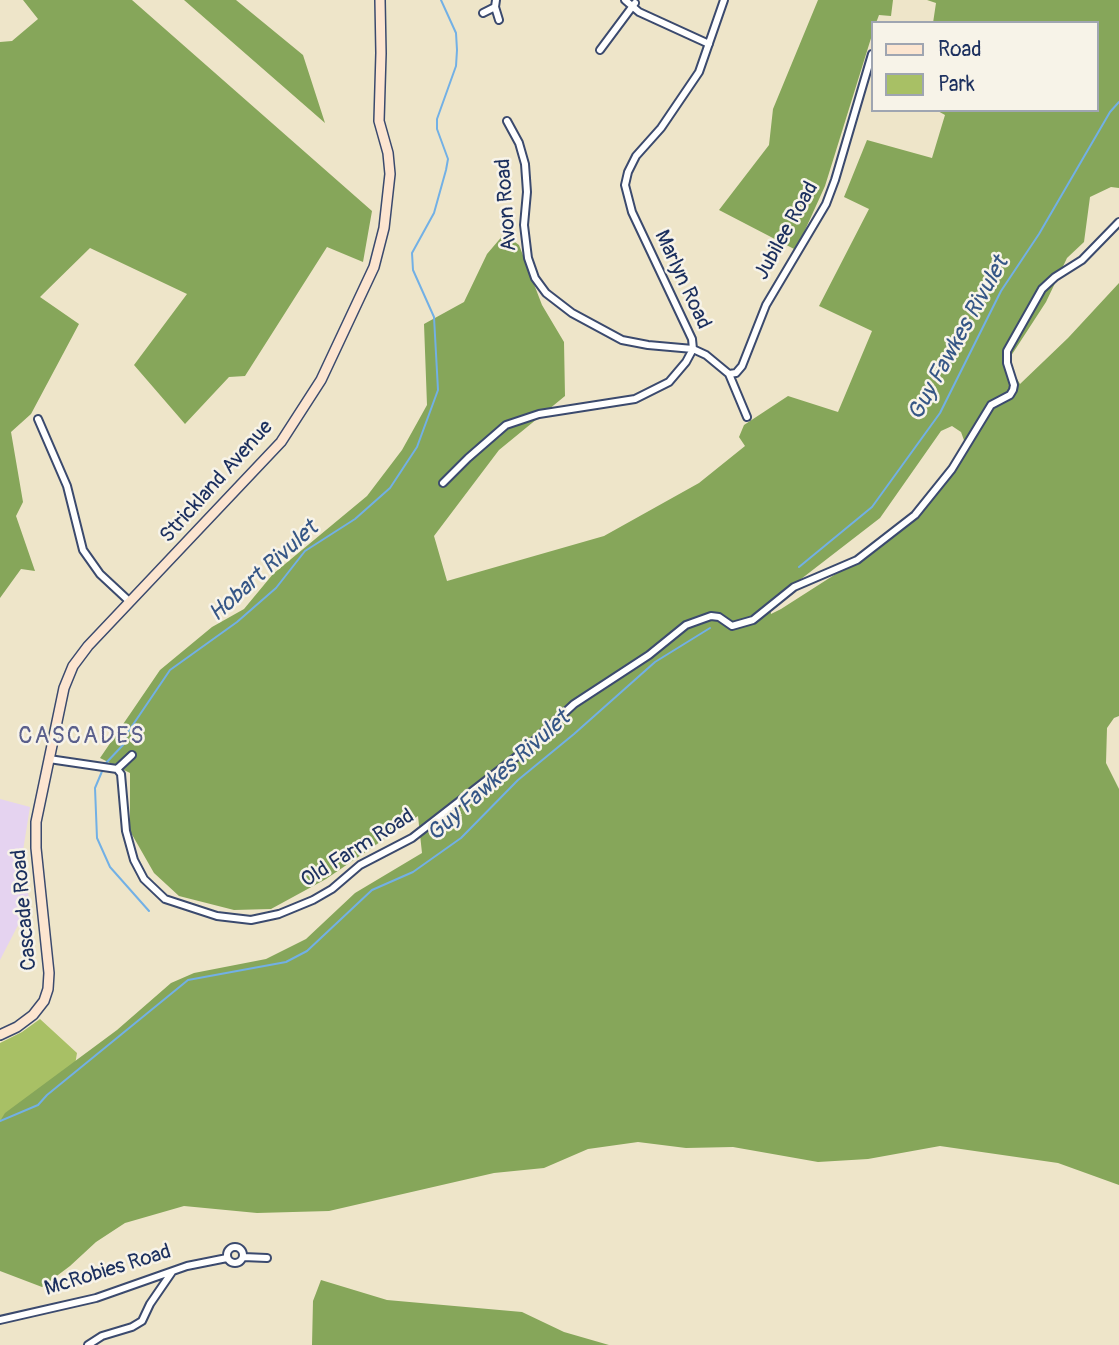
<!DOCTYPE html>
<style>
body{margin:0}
#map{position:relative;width:1119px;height:1345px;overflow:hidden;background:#eee5c9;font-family:Pangolin,sans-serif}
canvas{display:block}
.legend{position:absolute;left:871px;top:21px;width:228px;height:91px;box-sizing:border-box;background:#f7f3e8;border:2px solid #9fa5b1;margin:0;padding:9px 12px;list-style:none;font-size:21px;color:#1b2f5e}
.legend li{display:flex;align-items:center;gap:14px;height:35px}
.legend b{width:35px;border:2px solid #9fa5b1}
</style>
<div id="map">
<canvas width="1119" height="1345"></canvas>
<ul class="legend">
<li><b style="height:9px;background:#fce5d0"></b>Road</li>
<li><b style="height:19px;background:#a8c065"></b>Park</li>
</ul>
</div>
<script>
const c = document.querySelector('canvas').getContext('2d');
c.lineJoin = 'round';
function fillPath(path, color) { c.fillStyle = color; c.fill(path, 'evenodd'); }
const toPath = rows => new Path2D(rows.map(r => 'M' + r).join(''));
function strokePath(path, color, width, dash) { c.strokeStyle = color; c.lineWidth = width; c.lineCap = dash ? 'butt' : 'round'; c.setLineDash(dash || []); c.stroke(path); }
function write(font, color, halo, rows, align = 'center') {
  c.font = font + ' Pangolin,sans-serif'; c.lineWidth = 5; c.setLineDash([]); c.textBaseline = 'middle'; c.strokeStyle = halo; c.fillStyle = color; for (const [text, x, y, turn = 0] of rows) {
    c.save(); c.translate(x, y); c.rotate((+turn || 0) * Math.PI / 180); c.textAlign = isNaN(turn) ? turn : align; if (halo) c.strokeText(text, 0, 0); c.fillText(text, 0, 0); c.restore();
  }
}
fillPath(toPath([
 [0,799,30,807,21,863,30,902,0,960]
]), '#e5d3f0');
fillPath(toPath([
 [40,1019,77,1053,75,1065,0,1195,0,1043,22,1032]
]), '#a8c065');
fillPath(toPath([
 [23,0,132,0,372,211,363,262,327,247,245,376,229,377,185,424,134,365,187,294,90,248,40,297,79,324,31,414,11,432,23,502,16,516,35,571,21,569,0,598,0,42,12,41,38,19],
 [184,0,236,0,303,55,325,123],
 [818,0,893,0,891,16,879,15,876,23,872,23,872,35,825,186,796,250,719,210,769,145,773,109],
 [927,0,1119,0,1119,188,1111,187,1090,197,1084,242,1067,258,1046,302,1007,362,1020,384,1068,338,1119,283,1119,716,1114,718,1107,728,1106,763,1119,789,1119,1185,1058,1163,940,1146,868,1159,818,1162,733,1147,686,1148,638,1142,588,1149,544,1168,494,1173,329,1211,257,1213,184,1206,125,1223,96,1242,70,1266,42,1287,0,1271,0,1121,5,1113,117,1030,171,983,194,973,266,959,306,939,355,893,422,853,418,816,326,879,271,909,234,910,179,896,154,873,130,831,130,773,100,758,160,670,212,627,244,609,273,574,367,496,402,450,427,405,424,324,464,302,487,254,504,234,519,245,542,305,564,342,565,396,499,450,434,536,447,581,604,536,699,483,745,446,739,437,744,425,788,396,838,412,872,331,819,306,869,209,844,197,867,140,932,158,945,115,936,110,1096,110,1096,23,933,23,936,3],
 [952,426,961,432,965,443,959,465,892,538,781,609,771,614,770,603,880,518,941,431],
 [321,1280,387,1300,522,1312,564,1332,609,1345,312,1345,313,1301]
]), '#86a65a');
strokePath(toPath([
 [799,567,872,507,940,413,1001,291,1039,234,1110,112,1119,102],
 [105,764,123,745,128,732,170,670,237,622,276,588,305,551,355,519,390,488,417,447,438,390,434,317,413,270,412,253,434,213,446,170,448,159,437,129,437,119,456,66,457,50,456,33,441,0],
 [103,769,95,788,97,838,110,867,149,911],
 [0,1121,38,1105,47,1095,188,980,286,962,307,951,372,890,413,872,461,838,518,780,574,734,655,662,710,628]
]), '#72b0e5', 2);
const street = toPath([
 [496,0,495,7,499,20],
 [625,0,639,12,709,44],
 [483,13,495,7],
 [600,50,635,3],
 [507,121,519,143,525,164,527,192,524,225,528,258,535,278,546,293,572,313,622,340,648,345,693,349,706,355,729,374],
 [747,417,729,374,736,373,742,366,766,305,826,204,835,180,872,54],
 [38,419,67,486,83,550,100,574,129,601],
 [443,483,468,458,506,425,539,414,635,399,669,382,686,362,693,349,692,339,632,212,625,185,628,172,636,156,661,128,699,72,724,0],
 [49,759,117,769,121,774,126,831,134,860,144,879,165,899,217,916,251,920,279,914,313,900,332,889,360,865,412,838,520,754,574,704,649,655,686,625,711,616,719,617,732,626,753,620,794,587,857,560,915,515,952,469,991,405,1010,395,1013,390,1014,385,1007,363,1007,351,1042,289,1055,277,1082,260,1119,222],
 [117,769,132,755],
 '227 1255a8 8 0 1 1 16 0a8 8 0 1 1-16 0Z',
 [243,1257,267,1258],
 [0,1320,96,1298,187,1266,227,1258],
 [88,1345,102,1336,132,1327,142,1321,150,1304,172,1272]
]);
const secondary = toPath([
 [0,1035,17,1027,33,1015,44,1001,48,989,49,973,36,848,36,822,64,688,73,666,88,646,281,442,321,380,374,267,384,228,390,174,388,153,379,121,381,53,380,0]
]);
strokePath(street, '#3b4a6e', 10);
strokePath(secondary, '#3b4a6e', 12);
strokePath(street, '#fff', 6);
strokePath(secondary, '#fce5d0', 9);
write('21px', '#1b2f5e', '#f7f3e8', [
 ["Avon Road",507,205,-94],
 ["Jubilee Road",787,231,-61],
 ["Marlyn Road",682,280,65],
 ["Strickland Avenue",217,482,-48],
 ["Old Farm Road",358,849,-32],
 ["Cascade Road",25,910,-95],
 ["McRobies Road",108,1271,-17]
]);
write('italic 23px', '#355686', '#f7f3e8', [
 ["Guy Fawkes Rivulet",959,339,-61],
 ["Hobart Rivulet",264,572,-42],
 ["Guy Fawkes Rivulet",499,777,-42]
]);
c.letterSpacing = '2px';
write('23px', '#5a5f8c', '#f7f3e8', [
 ["CASCADES",82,737]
]);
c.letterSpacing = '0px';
</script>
